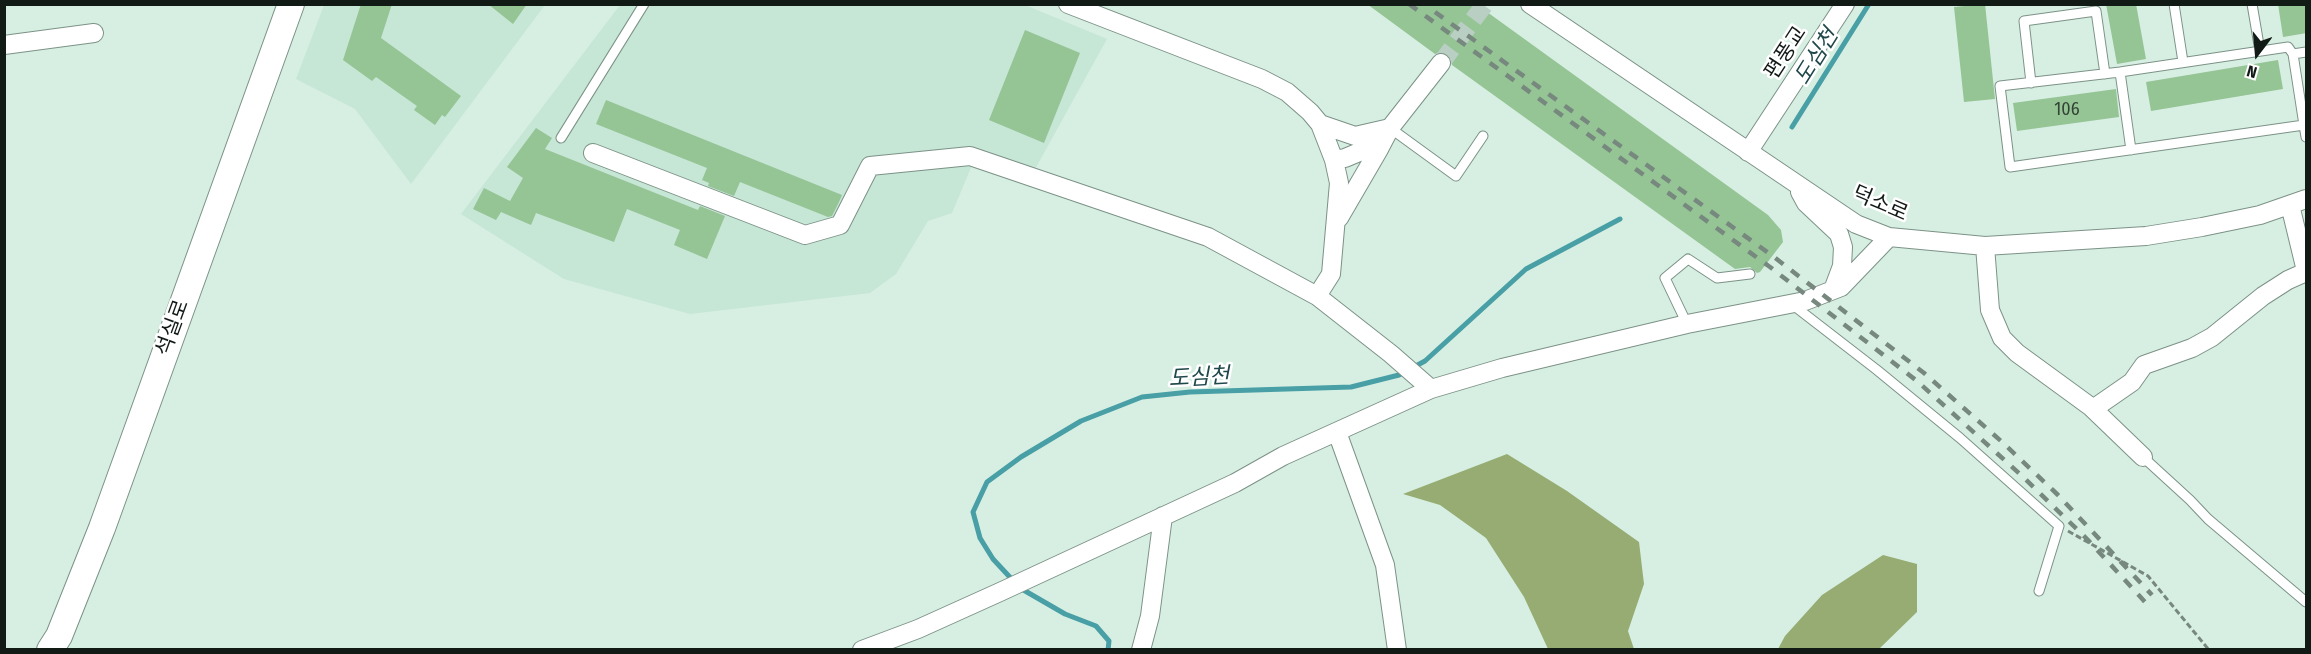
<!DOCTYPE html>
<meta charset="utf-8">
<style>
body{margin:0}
#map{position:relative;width:2311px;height:654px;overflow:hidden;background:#d7efe2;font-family:"Fira Sans Condensed",sans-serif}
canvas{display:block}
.frame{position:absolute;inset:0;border:6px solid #121a16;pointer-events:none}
.north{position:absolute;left:2227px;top:24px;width:60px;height:60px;-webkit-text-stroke:4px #fff;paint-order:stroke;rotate:196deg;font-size:16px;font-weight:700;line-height:24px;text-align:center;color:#121a16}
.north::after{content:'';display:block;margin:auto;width:21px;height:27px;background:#121a16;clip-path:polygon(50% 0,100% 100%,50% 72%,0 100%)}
</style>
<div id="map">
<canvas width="2311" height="654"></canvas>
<div class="frame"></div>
<div class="north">N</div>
</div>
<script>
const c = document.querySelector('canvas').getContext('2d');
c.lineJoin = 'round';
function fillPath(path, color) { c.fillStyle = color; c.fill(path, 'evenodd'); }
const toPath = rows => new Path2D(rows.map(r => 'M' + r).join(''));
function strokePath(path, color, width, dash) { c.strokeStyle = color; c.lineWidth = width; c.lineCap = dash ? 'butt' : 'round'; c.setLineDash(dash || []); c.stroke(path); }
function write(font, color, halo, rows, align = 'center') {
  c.font = font + ' "Fira Sans Condensed","Noto Sans KR",sans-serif'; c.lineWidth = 5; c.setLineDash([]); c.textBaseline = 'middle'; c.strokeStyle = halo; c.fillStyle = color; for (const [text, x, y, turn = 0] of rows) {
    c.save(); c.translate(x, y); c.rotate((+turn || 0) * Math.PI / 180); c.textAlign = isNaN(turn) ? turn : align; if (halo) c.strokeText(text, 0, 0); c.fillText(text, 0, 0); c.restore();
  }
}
fillPath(toPath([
 [324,5,545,5,411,184,355,109,296,79],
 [620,5,1025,5,1107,39,1034,171,978,151,952,213,928,221,896,274,870,293,690,314,564,279,461,214]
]), '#c6e6d6');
fillPath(toPath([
 [1507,454,1567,491,1639,542,1644,584,1628,631,1634,649,1548,649,1524,597,1486,538,1440,505,1403,494],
 [1883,555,1917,564,1917,612,1879,649,1778,649,1785,636,1822,595]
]), '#96ac73');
strokePath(toPath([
 [1792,127,1869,4],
 [1108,650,1109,641,1096,626,1065,614,1020,588,993,559,980,538,973,512,987,482,1021,457,1081,421,1142,397,1190,392,1351,387,1399,375,1425,361,1526,269,1620,219]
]), '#489fa5', 5);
fillPath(toPath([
 [361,4,392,4,381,38,461,96,445,117,442,115,435,125,414,110,417,106,376,77,372,81,343,60],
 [488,4,527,4,513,24],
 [1367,4,1476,4,1768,215,1781,230,1783,242,1760,272,1757,273,1750,267,1735,269,1452,65,1452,59,1447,54,1442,52,1435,54],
 [1985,4,1995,99,1964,102,1954,7],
 [2106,4,2136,4,2146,59,2117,64],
 [2278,4,2307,4,2307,33,2283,37],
 [1025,30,1080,53,1044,143,989,120],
 [2278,60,2283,89,2151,111,2146,82],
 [2116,89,2119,117,2017,131,2013,103],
 [606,100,842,195,839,202,832,216,828,217,740,182,734,196,708,186,709,183,702,180,707,168,596,124],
 [536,128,552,138,545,149,698,210,700,206,725,216,707,259,674,245,680,230,627,209,614,242,536,213,531,225,501,212,496,220,473,209,484,188,510,201,523,178,507,167]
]), '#95c495');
strokePath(toPath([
 [1441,63,1485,4]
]), '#b9cfc3', 18, [18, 9]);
const lane = toPath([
 [2174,4,2183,62],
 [2252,4,2260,51],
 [2306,52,2293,54,2288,47,2120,72,2000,86,2010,167,2304,125,2306,137],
 [2293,54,2304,125,2306,125],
 [2120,72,2131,150],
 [2031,83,2024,21,2096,11,2105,74],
 [1390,128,1456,176,1483,136],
 [561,138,644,4],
 [1793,305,1877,370,1960,438,2059,526,2039,591],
 [1687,324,1665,278,1688,259,1717,278,1750,274],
 [2143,457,2190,500,2208,519,2306,602]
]);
const street = toPath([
 [1068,4,1262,79,1287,92,1310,112,1320,124,1334,160,1339,183,1331,274,1317,296],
 [1530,4,1856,224,1889,237,1985,246,2146,236,2202,227,2260,215,2306,199],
 [4,45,94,33],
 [1320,124,1355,136,1390,128,1441,63],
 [1748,152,1845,4],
 [593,153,805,235,840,225,870,166,970,156,1208,237,1317,296,1391,354,1431,389],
 [1334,160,1345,158,1364,150,1381,135],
 [1800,192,1806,203,1839,234,1843,247,1842,266,1833,290],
 [2290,205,2306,271],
 [1339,218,1378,151,1390,128],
 [1985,246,1990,310,2002,338,2017,353,2091,407,2143,457],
 [2093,409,2132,382,2144,365,2192,348,2212,337,2263,296,2288,280,2306,272],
 [1337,432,1385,565,1397,650],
 [862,650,918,629,1000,592,1235,483,1283,456,1431,389,1502,368,1687,324,1805,301,1841,287,1889,237],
 [1141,650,1150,616,1163,516]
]);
const secondary = toPath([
 [50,650,59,636,102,528,291,4]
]);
strokePath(lane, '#7c9287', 11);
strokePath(street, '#7c9287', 20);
strokePath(secondary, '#7c9287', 28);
strokePath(toPath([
 [2068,531,2148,576,2209,650]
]), '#788880', 3, [6, 3]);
strokePath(lane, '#fff', 9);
strokePath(street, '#fff', 18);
strokePath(secondary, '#fff', 26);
strokePath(toPath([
 [1409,4,1770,267,1917,381,2021,475,2087,539,2146,603],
 [1435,12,1774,257,1924,373,2001,441,2058,495,2152,595]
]), '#77887f', 4.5, [10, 10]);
write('18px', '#334436', null, [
 ["106",2067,110]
]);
write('21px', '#121a16', '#fff', [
 ["편풍교",1786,53,-57],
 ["덕소로",1880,204,23],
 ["석실로",173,328,-70]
]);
write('italic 22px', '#20484b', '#fff', [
 ["도심천",1817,57,-58],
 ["도심천",1199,378,-3]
]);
</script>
